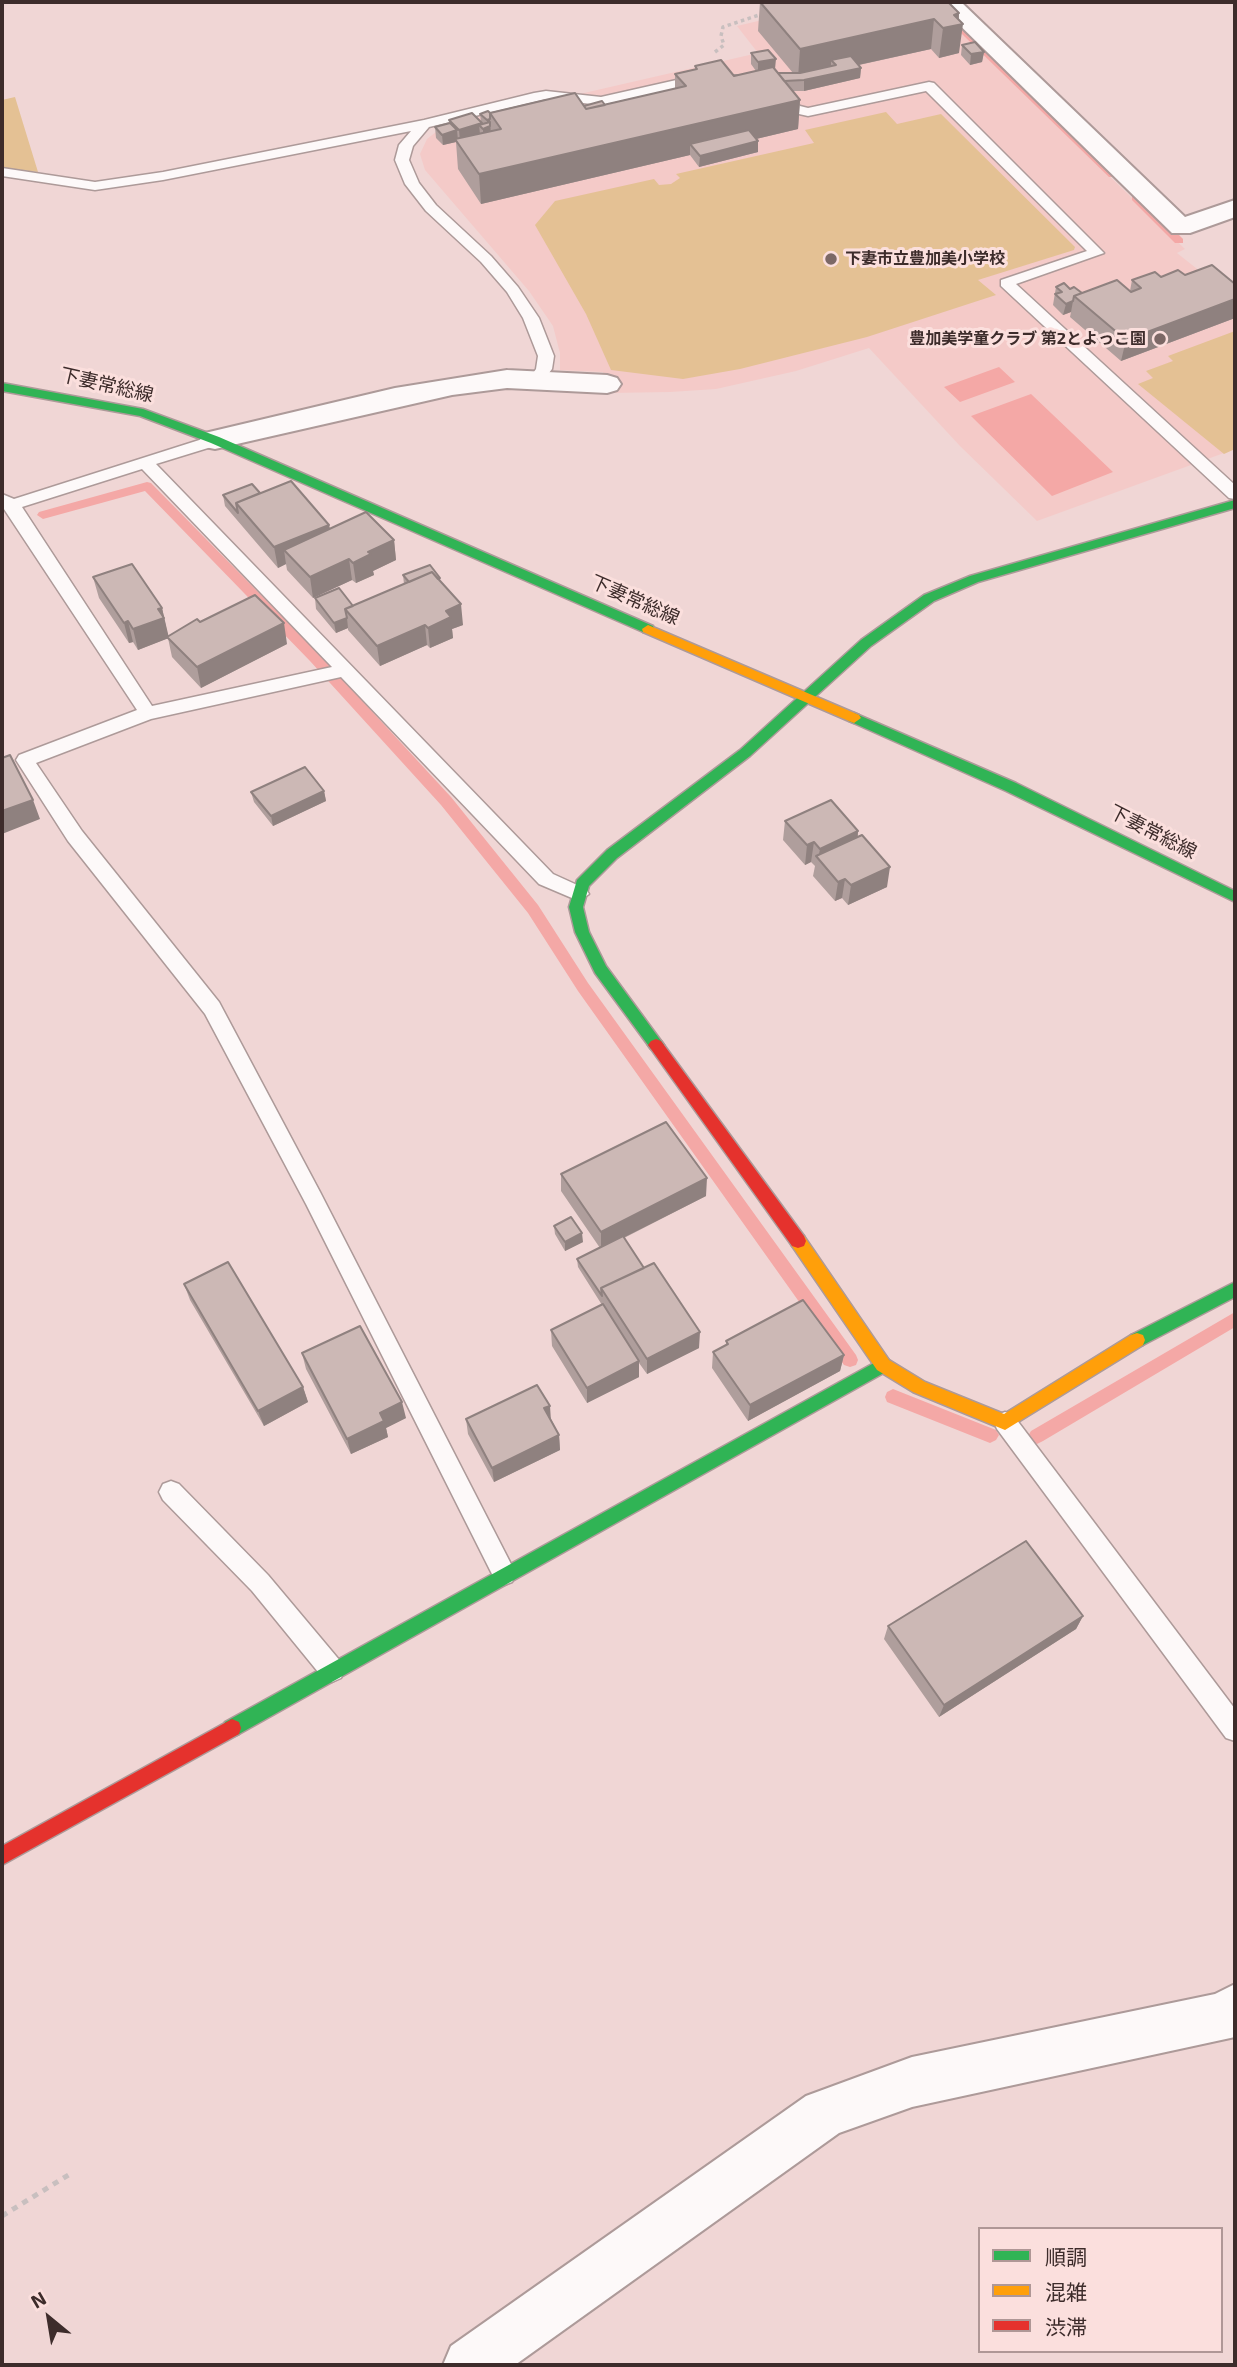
<!DOCTYPE html>
<meta charset="utf-8">
<style>
body{margin:0}
#map{position:relative;width:1237px;height:2367px;overflow:hidden;background:#f0d6d5;font-family:"Exo 2","Noto Sans JP",sans-serif}
canvas{display:block}
.frame{position:absolute;inset:0;border:4px solid #3d2c2b;pointer-events:none}
.legend{position:absolute;left:978px;top:2227px;width:245px;height:126px;box-sizing:border-box;background:#fbdfdd;border:2px solid #af9796;margin:0;padding:9px 12px;list-style:none;font-size:21px;color:#3d2c2b}
.legend li{display:flex;align-items:center;gap:14px;height:35px}
.legend b{width:35px;border:2px solid #af9796}
.north{position:absolute;left:14px;top:2283px;width:70px;height:70px;-webkit-text-stroke:5px #fbdfdd;paint-order:stroke;rotate:330deg;font-size:19px;font-weight:700;line-height:28px;text-align:center;color:#3d2c2b}
.north::after{content:'';display:block;margin:auto;width:24px;height:32px;background:#3d2c2b;clip-path:polygon(50% 0,100% 100%,50% 72%,0 100%)}
</style>
<div id="map">
<canvas width="1237" height="2367"></canvas>
<div class="frame"></div>
<ul class="legend">
<li><b style="height:9px;background:#30b455"></b>順調</li>
<li><b style="height:9px;background:#ff9f0a"></b>混雑</li>
<li><b style="height:9px;background:#e5322d"></b>渋滞</li>
</ul>
<div class="north">N</div>
</div>
<script>
const c = document.querySelector('canvas').getContext('2d');
c.lineJoin = 'round';
function fillPath(path, color) { c.fillStyle = color; c.fill(path, 'evenodd'); }
const toPath = rows => new Path2D(rows.map(r => 'M' + r).join(''));
function strokePath(path, color, width, dash) { c.strokeStyle = color; c.lineWidth = width; c.lineCap = dash ? 'butt' : 'round'; c.setLineDash(dash || []); c.stroke(path); }
function write(font, color, halo, rows, align = 'center') {
  c.font = font + ' "Exo 2","Noto Sans JP",sans-serif'; c.lineWidth = 6; c.setLineDash([]); c.textBaseline = 'middle'; c.strokeStyle = halo; c.fillStyle = color; for (const [text, x, y, turn = 0] of rows) {
    c.save(); c.translate(x, y); c.rotate((+turn || 0) * Math.PI / 180); c.textAlign = isNaN(turn) ? turn : align; if (halo) c.strokeText(text, 0, 0); c.fillText(text, 0, 0); c.restore();
  }
}
fillPath(toPath([
 [838,2,959,31,1185,249,1177,253,1235,299,1235,449,1037,521,960,446,869,348,796,371,716,389,670,392,609,393,603,372,560,370,560,353,553,326,529,291,425,170,420,154,427,139,441,128,471,119,758,53,737,26]
]), '#f4cac8');
fillPath(toPath([
 [15,97,38,172,2,168,2,100],
 [886,112,897,124,941,114,1075,247,1074,250,978,280,996,295,867,337,740,369,683,379,611,370,586,314,535,225,555,201,654,179,659,185,671,184,680,178,676,174,814,143,805,130],
 [1235,331,1235,449,1224,454,1138,384,1153,378,1146,371,1173,361,1168,356]
]), '#e4c194');
fillPath(toPath([
 [999,367,1015,382,960,402,944,387],
 [1031,394,1113,472,1052,496,971,416]
]), '#f4a8a6');
fillPath(toPath([
 [929,2,939,2,1117,173,1117,177,1109,177,929,2],
 [1132,196,1140,196,1183,239,1183,243,1175,243,1132,200,1132,196],
 [147,482,151,483,320,655,451,797,538,905,588,983,856,1355,858,1360,856,1365,850,1367,844,1365,578,991,528,913,441,805,310,661,145,491,43,519,37,515,39,512,147,482],
 [1235,1312,1235,1327,1043,1441,1037,1444,1031,1441,1028,1436,1031,1431,1235,1312],
 [893,1389,996,1430,999,1435,996,1440,990,1443,887,1402,885,1397,887,1392,893,1389]
]), '#f4a8a6');
const lane = toPath([
 [703,74,708,75,708,81,601,105,546,99,429,127,413,146,409,160,419,183,436,205,491,256,518,287,539,318,554,356,552,369,542,382,537,384,529,379,536,369,538,356,523,318,507,292,481,262,426,211,405,184,395,160,399,145,411,131,163,180,95,190,2,176,2,168,95,182,163,172,424,120,534,93,546,91,601,97,703,74],
 [929,82,934,83,1104,253,1016,284,1235,485,1235,499,1229,498,1001,286,1001,280,1087,251,926,91,808,116,790,112,772,93,784,90,800,106,808,108,929,82],
 [215,435,223,440,221,444,156,464,553,874,586,889,589,894,579,901,539,884,341,677,151,719,36,763,82,831,219,1002,320,1192,512,1566,516,1574,512,1582,504,1585,496,1582,306,1204,205,1014,68,841,16,760,19,755,137,710,2,506,2,494,14,499,215,435],
 [142,469,332,667,152,706,22,507,142,469],
 [1005,1412,1013,1415,1235,1709,1235,1741,1226,1738,997,1429,994,1422,997,1415,1005,1412],
 [171,1481,179,1484,268,1575,341,1662,344,1670,341,1678,332,1682,323,1678,252,1591,163,1500,159,1492,163,1484,171,1481]
]);
const street = toPath([
 [936,2,961,2,1185,217,1235,200,1235,217,1190,233,1172,233,936,2],
 [507,370,607,375,617,378,621,384,617,390,607,393,507,388,452,395,215,449,205,447,200,440,205,433,395,388,507,370],
 [1235,1984,1235,2037,912,2107,839,2133,515,2365,443,2365,451,2346,806,2096,912,2057,1215,1994,1235,1984]
]);
const fast = toPath([
 [2,383,143,409,219,437,653,626,654,629,648,633,643,632,211,443,140,416,2,391,2,383],
 [1235,500,1235,508,978,582,934,601,871,646,750,756,617,858,589,886,583,907,589,932,606,966,664,1045,656,1051,651,1049,595,973,575,932,569,907,577,880,607,850,740,750,861,640,924,595,970,576,1235,500],
 [854,713,1016,783,1235,891,1235,902,1006,791,849,721,847,718,854,713],
 [1235,1282,1235,1297,1143,1345,1137,1347,1131,1345,1129,1340,1131,1335,1235,1282],
 [883,1358,889,1360,891,1365,889,1370,239,1734,232,1737,225,1734,223,1728,225,1722,883,1358]
]);
const slow = toPath([
 [648,625,859,715,861,718,854,723,849,721,643,632,642,629,648,625],
 [798,1234,804,1236,889,1360,925,1382,1004,1414,1131,1335,1137,1333,1143,1335,1145,1340,1143,1345,1005,1430,913,1392,877,1370,792,1246,790,1241,792,1236,798,1234]
]);
const jam = toPath([
 [656,1039,661,1041,804,1236,806,1241,804,1246,798,1248,792,1246,651,1049,648,1045,651,1041,656,1039],
 [232,1719,239,1722,241,1728,239,1734,2,1865,2,1846,232,1719]
]);
strokePath(lane, '#ad9a99', 3);
strokePath(street, '#ad9a99', 4);
strokePath(fast, '#ad9a99', 3);
strokePath(slow, '#ad9a99', 3);
strokePath(jam, '#ad9a99', 3);
strokePath(toPath([
 [715,52,724,45,721,36,723,27,762,14]
]), '#c8bfbf', 3.5, [3.5, 3.5]);
strokePath(toPath([
 [2,2216,70,2174]
]), '#c8bfbf', 5, [6, 6]);
fillPath(lane, '#fdf9f9');
fillPath(street, '#fdf9f9');
fillPath(fast, '#30b455');
fillPath(slow, '#ff9f0a');
fillPath(jam, '#e5322d');
fillPath(toPath([
 [760,2,959,13,959,53,939,58,931,49,859,65,861,68,860,78,804,91,793,91,800,100,798,129,756,139,758,152,699,167,690,155,481,204,458,169,456,142,443,145,436,138,435,127,449,123,449,120,481,122,480,114,605,105,675,89,675,74,695,69,695,66,733,74,743,74,756,71,751,64,751,53,775,69,778,73,793,73,758,31],
 [962,45,984,52,982,62,970,65,961,55],
 [1185,275,1235,284,1235,318,1121,361,1070,317,1071,312,1063,315,1053,305,1056,287,1070,289,1082,293,1130,291,1132,280],
 [260,493,329,525,330,528,394,540,396,560,373,571,374,575,356,583,352,580,313,598,287,570,286,564,278,568,225,506,223,495],
 [403,575,441,582,463,625,452,629,453,638,430,648,427,645,380,666,348,630,348,628,336,633,316,609,315,598,353,606,404,584],
 [93,577,162,608,168,636,200,622,287,644,201,688,172,657,168,638,138,650,133,642,129,643,99,598],
 [324,791,326,801,273,826,254,802,251,792],
 [785,821,858,831,858,837,887,887,848,905,842,898,835,901,813,876,815,866,811,862,805,865,783,840],
 [561,1174,706,1196,624,1238,699,1348,647,1374,639,1363,639,1377,587,1403,552,1346,551,1330,602,1305,578,1267,577,1259,600,1248,561,1191],
 [554,1226,583,1242,565,1251,555,1234],
 [184,1284,303,1387,308,1402,264,1426,190,1300],
 [726,1341,844,1355,840,1371,748,1421,712,1368,713,1352,726,1346],
 [302,1353,406,1418,386,1428,388,1437,351,1454,306,1369],
 [466,1419,551,1419,559,1435,560,1450,494,1482,468,1434],
 [1083,1616,1076,1629,939,1717,884,1639,888,1626]
]), '#af9e9c');
fillPath(toPath([
 [959,13,958,25,963,24,959,53,939,58,943,28,954,15],
 [934,19,931,49,835,70,836,65,831,60,831,71,798,78,800,49],
 [984,52,982,62,970,65,971,54],
 [776,59,775,69,758,73,758,62],
 [861,68,860,78,804,91,804,80],
 [800,100,798,129,697,153,690,144,690,155,481,204,479,174],
 [490,119,491,137,483,140,483,129,487,127,487,120],
 [482,123,482,128,479,125,480,134,460,141,459,130],
 [457,130,458,141,455,139,456,142,443,145,442,135],
 [758,141,758,152,699,167,700,156],
 [1235,299,1235,318,1121,361,1126,340],
 [1073,301,1071,312,1063,315,1066,304],
 [329,525,332,545,284,550,286,564,278,568,274,547],
 [394,540,396,560,373,571,374,575,356,583,353,563,368,552],
 [349,559,352,580,313,598,310,577],
 [461,604,463,625,452,629,453,638,430,648,428,628,446,611],
 [162,608,169,638,138,650,133,629,158,609],
 [347,618,348,628,336,633,334,623],
 [128,621,133,642,129,643,124,623],
 [284,623,287,644,201,688,197,667],
 [425,625,427,645,380,666,377,646],
 [324,791,326,801,273,826,271,816],
 [33,800,40,819,2,834,2,811],
 [858,831,856,851,818,859,820,849],
 [814,842,811,862,805,865,807,845],
 [890,867,887,887,848,905,851,885],
 [845,879,842,898,835,901,838,882],
 [707,1178,706,1196,601,1249,601,1232],
 [582,1233,583,1242,565,1251,565,1242],
 [700,1332,699,1348,647,1374,647,1359],
 [844,1355,840,1371,748,1421,750,1405],
 [639,1361,639,1377,587,1403,587,1388],
 [303,1387,308,1402,264,1426,258,1411],
 [402,1402,406,1418,386,1428,388,1437,351,1454,347,1439,380,1413],
 [550,1406,551,1421,544,1408],
 [559,1435,560,1450,494,1482,492,1468],
 [1083,1616,1076,1629,939,1717,944,1705]
]), '#8f817f');
const building = toPath([
 [760,2,948,2,959,13,954,15,963,24,943,28,934,19,800,49,760,2],
 [975,42,984,52,971,54,962,45,975,42],
 [768,50,776,59,758,62,751,53,768,50],
 [851,56,861,68,804,80,784,81,778,73,800,73,836,65,831,60,851,56],
 [721,60,734,76,773,67,800,100,479,174,455,139,501,129,490,113,575,93,586,109,686,86,675,74,697,69,695,66,721,60],
 [602,101,605,105,586,109,584,106,602,101],
 [488,111,490,113,490,119,487,120,480,114,488,111],
 [472,113,482,123,459,130,449,120,472,113],
 [490,122,490,126,483,129,479,125,490,122],
 [450,123,457,130,442,135,435,127,450,123],
 [749,130,758,141,700,156,690,144,749,130],
 [1212,265,1235,284,1235,299,1126,340,1074,296,1117,280,1131,292,1141,288,1132,280,1155,272,1161,277,1178,270,1185,275,1212,265],
 [1064,283,1070,289,1074,287,1082,293,1074,296,1073,301,1066,304,1055,294,1062,292,1056,287,1064,283],
 [291,481,329,525,274,547,236,503,291,481],
 [252,484,260,493,236,503,238,513,223,495,252,484],
 [366,512,394,540,368,552,371,554,353,563,349,559,310,577,284,550,366,512],
 [132,564,162,608,158,609,164,618,133,629,128,621,124,623,93,577,132,564],
 [430,565,440,578,438,579,432,572,409,582,403,575,430,565],
 [432,572,461,604,446,611,451,617,428,628,425,625,377,646,345,609,432,572],
 [339,588,353,606,345,609,347,618,334,623,315,598,339,588],
 [255,595,284,623,197,667,167,637,197,619,200,622,255,595],
 [10,755,33,800,2,811,2,758,10,755],
 [305,767,324,791,271,816,251,792,305,767],
 [831,800,858,831,820,849,814,842,807,845,785,821,831,800],
 [862,835,890,867,851,885,845,879,838,882,816,856,862,835],
 [666,1122,707,1178,601,1232,561,1174,666,1122],
 [571,1217,582,1233,565,1242,554,1226,571,1217],
 [623,1236,644,1268,601,1288,602,1296,577,1259,623,1236],
 [228,1262,303,1387,258,1411,184,1284,228,1262],
 [654,1263,700,1332,647,1359,601,1288,654,1263],
 [803,1300,844,1355,750,1405,713,1352,728,1344,726,1341,803,1300],
 [603,1304,639,1361,587,1388,551,1330,603,1304],
 [360,1326,402,1402,380,1413,384,1421,347,1439,302,1353,360,1326],
 [537,1385,550,1406,544,1408,559,1435,492,1468,466,1419,537,1385],
 [1026,1541,1083,1616,944,1705,888,1626,1026,1541]
]);
fillPath(building, '#ccb8b5');
strokePath(building, '#8f817f', 2);
for (const [x, y, r, color] of [
 [831,259,7,"#7c6866"],
 [1160,339,7,"#7c6866"]
]) { const dot = new Path2D(); dot.arc(x, y, r, 0, 2 * Math.PI); c.fillStyle = color; c.fill(dot); strokePath(dot, '#fbdfdd', 2.5); }
write('bold 16px', '#3d2c2b', '#fbdfdd', [
 ["下妻市立豊加美小学校",845,259],
 ["豊加美学童クラブ 第2とよっこ園",1146,339,"right"]
], 'left');
write('19px', '#3d2c2b', '#fbdfdd', [
 ["下妻常総線",107,385,13],
 ["下妻常総線",635,600,24],
 ["下妻常総線",1153,832,27]
]);
</script>
